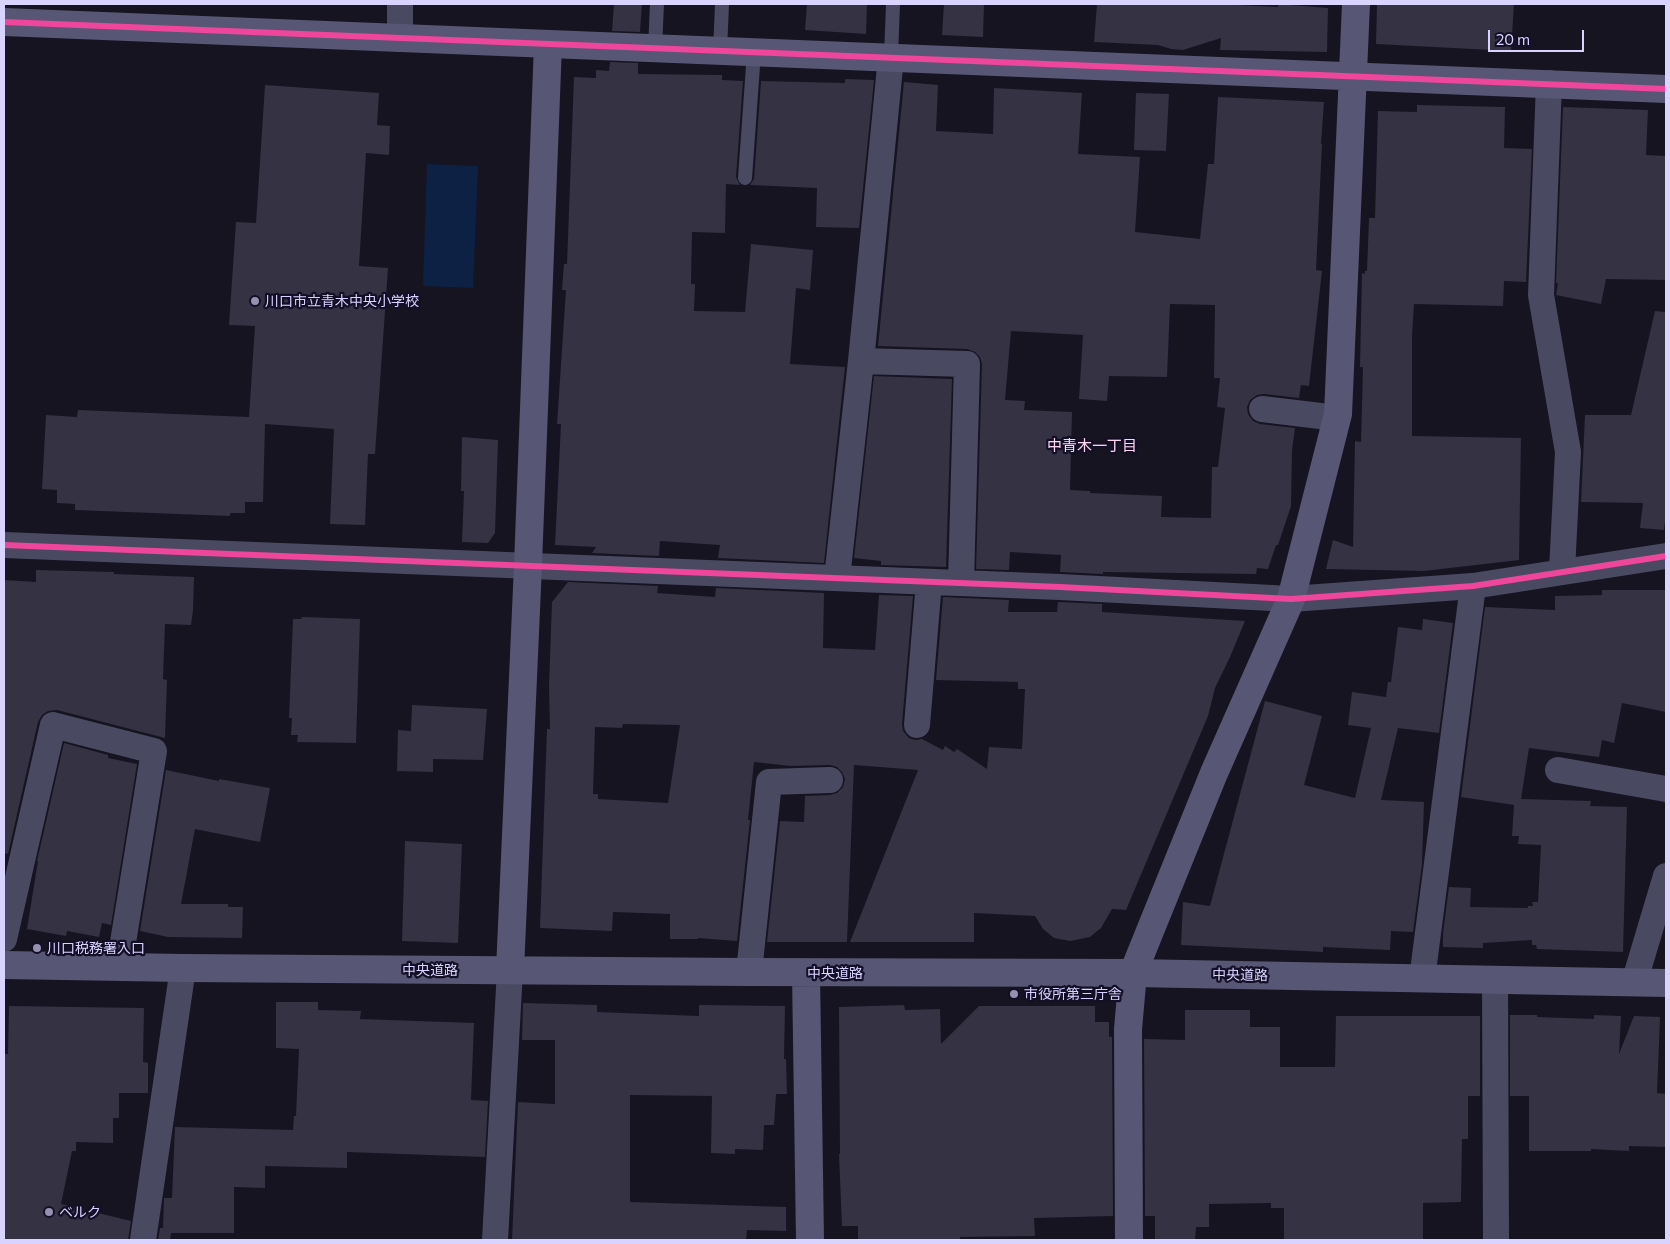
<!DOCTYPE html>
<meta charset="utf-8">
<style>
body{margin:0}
#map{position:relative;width:1670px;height:1244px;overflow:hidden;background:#161421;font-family:Commissioner,sans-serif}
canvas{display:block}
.frame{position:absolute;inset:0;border:5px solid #d9d4ff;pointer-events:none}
.scale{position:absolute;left:1488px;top:30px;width:96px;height:22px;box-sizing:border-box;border:2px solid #d9d4ff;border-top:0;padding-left:6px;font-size:15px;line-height:18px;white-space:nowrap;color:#d9d4ff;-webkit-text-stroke:4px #130f26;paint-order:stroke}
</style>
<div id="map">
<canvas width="1670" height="1244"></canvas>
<div class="frame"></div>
<div class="scale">20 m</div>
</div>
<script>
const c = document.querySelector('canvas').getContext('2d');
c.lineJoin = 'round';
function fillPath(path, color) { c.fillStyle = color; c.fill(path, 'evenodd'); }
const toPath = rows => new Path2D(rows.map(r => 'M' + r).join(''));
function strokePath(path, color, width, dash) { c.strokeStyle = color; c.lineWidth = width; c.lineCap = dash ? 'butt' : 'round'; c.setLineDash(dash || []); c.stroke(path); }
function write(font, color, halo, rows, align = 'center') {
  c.font = font + ' Commissioner,"Noto Sans JP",sans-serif'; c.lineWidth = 4.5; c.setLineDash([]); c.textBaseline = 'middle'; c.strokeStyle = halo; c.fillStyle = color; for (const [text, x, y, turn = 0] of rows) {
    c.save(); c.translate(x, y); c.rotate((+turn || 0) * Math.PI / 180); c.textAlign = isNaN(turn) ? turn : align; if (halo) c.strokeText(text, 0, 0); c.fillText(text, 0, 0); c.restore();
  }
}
fillPath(toPath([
 [427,164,478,166,473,288,423,286]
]), '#0d2144');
fillPath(toPath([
 [614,4,642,4,640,32,612,31],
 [807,4,867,4,866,34,805,30],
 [944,4,984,4,983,37,942,35],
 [1097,4,1216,4,1278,7,1278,4,1328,8,1327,52,1220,50,1221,38,1183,50,1171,49,1158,45,1094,42],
 [1377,4,1514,4,1511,51,1376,44],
 [610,62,638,63,638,74,722,75,722,80,743,81,736,177,740,185,726,184,725,233,692,232,691,284,695,284,694,311,745,312,751,244,813,250,810,290,796,288,790,364,845,367,824,563,718,558,720,545,660,541,659,556,592,553,596,547,555,545,561,424,557,424,566,290,562,290,564,264,567,264,574,77,596,78,596,70,609,71],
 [845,79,874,80,859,228,816,227,817,188,750,185,754,179,761,81,845,83],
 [904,82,938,85,936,131,993,134,994,88,1082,93,1078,154,1140,157,1135,232,1200,239,1208,164,1214,164,1218,97,1324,102,1321,144,1322,144,1316,270,1322,271,1309,386,1301,385,1299,398,1264,394,1257,395,1250,400,1247,407,1248,414,1253,421,1260,424,1295,428,1292,450,1291,506,1278,545,1276,545,1268,569,1257,568,1256,574,1103,572,1103,574,1060,572,1061,555,1010,552,1009,570,976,569,982,364,980,357,975,352,967,349,878,346],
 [1170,304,1215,305,1214,378,1220,378,1217,407,1225,408,1218,467,1212,467,1211,518,1161,517,1162,496,1090,493,1090,491,1070,490,1072,412,1024,410,1025,401,1005,400,1011,331,1083,335,1079,399,1107,401,1109,376,1167,377],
 [265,85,379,93,377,125,390,126,389,155,366,153,359,266,388,268,375,454,368,454,365,525,330,524,334,429,265,424,263,502,245,502,245,513,230,513,230,516,75,510,75,504,57,503,57,490,42,489,46,415,77,417,78,410,249,417,255,326,229,325,236,222,256,223],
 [1136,93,1169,94,1166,151,1134,150],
 [1417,105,1505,107,1504,148,1532,149,1526,282,1504,281,1503,306,1414,304,1412,336,1412,436,1521,438,1519,560,1424,571,1326,569,1333,540,1353,547,1355,441,1361,442,1363,367,1360,367,1362,273,1365,274,1365,271,1367,271,1369,218,1375,218,1378,111,1417,112],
 [1563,107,1648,110,1646,155,1666,156,1666,280,1606,279,1601,304,1556,295,1558,283,1556,283],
 [1655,311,1666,312,1666,511,1664,530,1640,528,1643,503,1581,502,1585,415,1631,415],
 [874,376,952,379,946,567,881,565,881,561,854,558],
 [462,437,498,440,495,533,488,543,462,542,464,491,461,491],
 [36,570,114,572,114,574,194,577,193,610,191,625,165,624,163,679,167,680,165,738,57,710,48,711,42,715,38,722,8,854,4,853,4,580,36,582],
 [568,582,658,586,657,593,715,597,716,588,824,593,823,648,875,650,879,595,913,596,902,724,903,731,909,738,915,740,922,739,943,750,945,746,954,752,957,749,987,769,989,747,1022,749,1025,689,1018,689,1018,682,936,680,943,597,1009,600,1008,612,1057,612,1058,602,1059,602,1102,604,1102,612,1245,621,1230,657,1215,688,1208,716,1126,910,1112,909,1101,928,1090,937,1070,941,1054,938,1043,929,1035,916,974,913,974,942,850,942,918,770,854,765,847,942,767,942,780,821,804,822,805,796,830,795,837,793,843,787,845,779,842,772,837,767,830,765,791,766,754,762,748,820,750,820,737,941,698,938,698,939,670,939,670,914,613,912,612,931,540,928,547,729,550,729,549,686,552,602],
 [623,724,680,725,668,803,598,799,598,794,593,794,595,727,622,728],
 [1602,590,1666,590,1666,712,1622,703,1614,743,1602,740,1599,757,1529,748,1521,799,1591,801,1590,806,1627,807,1623,952,1537,949,1536,945,1532,945,1532,940,1483,943,1483,948,1443,947,1443,933,1449,887,1471,888,1470,907,1528,908,1528,906,1533,906,1532,902,1538,902,1541,845,1518,844,1519,836,1512,836,1514,805,1461,797,1485,607,1555,610,1555,596,1602,595],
 [302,617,360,619,356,743,297,742,298,735,291,735,292,718,289,718,293,619,301,619],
 [1423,619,1453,623,1439,733,1398,728,1381,800,1424,802,1422,865,1413,932,1391,931,1390,950,1323,947,1323,952,1181,945,1183,902,1210,906,1265,701,1322,716,1304,785,1355,798,1371,728,1348,725,1352,692,1386,697,1388,682,1391,682,1398,627,1422,630],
 [412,705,487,709,483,760,433,759,433,772,397,771,398,730,411,731],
 [64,743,108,755,108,758,137,764,111,925,102,923,99,937,67,931,66,936,27,929,38,861,37,861],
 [166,770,219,781,219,779,270,788,260,842,195,829,181,904,228,904,228,907,243,907,242,938,168,937,140,931],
 [405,841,462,844,458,943,402,941],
 [276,1002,318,1002,318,1010,361,1011,360,1019,474,1023,471,1100,488,1101,485,1157,347,1152,347,1168,265,1166,265,1188,234,1187,234,1233,171,1233,170,1240,158,1240,160,1228,163,1228,164,1198,172,1198,175,1127,293,1130,294,1116,296,1116,299,1049,276,1048],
 [523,1003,597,1005,597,1012,699,1016,699,1005,785,1006,784,1059,786,1059,787,1094,776,1094,774,1125,764,1125,763,1150,735,1149,735,1154,711,1153,712,1096,630,1095,630,1202,786,1207,786,1231,747,1230,746,1240,512,1240,518,1102,555,1104,555,1040,522,1040],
 [904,1005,905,1010,940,1009,941,1044,979,1006,1095,1006,1095,1022,1109,1022,1109,1037,1112,1037,1113,1216,1034,1218,1035,1236,960,1237,960,1240,858,1240,858,1226,842,1226,839,1154,840,1154,839,1007],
 [9,1006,144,1008,143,1062,148,1063,148,1093,119,1093,119,1118,113,1118,113,1143,76,1142,76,1151,72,1151,61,1204,131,1221,128,1240,4,1240,4,1054,8,1054],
 [1185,1010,1250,1010,1250,1027,1280,1027,1280,1067,1335,1067,1336,1016,1480,1016,1480,1096,1468,1096,1468,1139,1462,1139,1461,1202,1423,1203,1423,1240,1284,1240,1284,1208,1271,1208,1271,1203,1209,1204,1209,1227,1196,1227,1195,1240,1155,1240,1155,1216,1145,1216,1144,1039,1185,1040],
 [1510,1015,1537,1015,1537,1017,1594,1019,1594,1015,1621,1016,1619,1054,1634,1016,1660,1017,1657,1093,1666,1094,1666,1147,1629,1146,1629,1151,1591,1149,1591,1151,1529,1151,1529,1096,1510,1096]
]), '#343243');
strokePath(toPath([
 [655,48,657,4],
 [720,51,722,4],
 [891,57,893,4],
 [745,178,754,52]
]), '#4a4962', 14);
strokePath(toPath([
 [400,39,400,4],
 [1549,83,1541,295,1568,452,1562,571],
 [861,361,967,364,961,583],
 [1262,409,1337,418],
 [4,545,1060,587,1291,599,1473,586,1666,556],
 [837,578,861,361,891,57],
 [917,725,929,582],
 [1558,770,1666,789],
 [4,939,53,725,154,751,119,967],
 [749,972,769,782,830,780],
 [1422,979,1473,586],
 [1495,980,1496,1240],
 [1634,983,1666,876],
 [143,1240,183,968],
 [495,1240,510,970]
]), '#4a4962', 26);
strokePath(toPath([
 [4,22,1666,89],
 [4,965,183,968,749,972,1133,973,1666,983],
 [510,970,528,565,548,44],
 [806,973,810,1240],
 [1129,1240,1128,1029,1133,973,1214,773,1291,599,1338,414,1356,4]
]), '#575674', 28);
strokePath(toPath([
 [4,22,1666,89],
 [4,545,1060,587,1291,599,1473,586,1666,556]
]), '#ed469a', 6);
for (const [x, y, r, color] of [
 [255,301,5,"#9591b1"],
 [37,948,5,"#9591b1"],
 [1014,994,5,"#9591b1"],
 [49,1212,5,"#9591b1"]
]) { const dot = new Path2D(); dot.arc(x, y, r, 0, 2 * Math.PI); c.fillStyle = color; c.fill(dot); strokePath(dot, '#130f26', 2); }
write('14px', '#d9d4ff', '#130f26', [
 ["川口市立青木中央小学校",265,301],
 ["川口税務署入口",47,948],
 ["市役所第三庁舎",1024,994],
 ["ベルク",59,1212]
], 'left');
write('14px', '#d9d4ff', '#130f26', [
 ["中央道路",430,970],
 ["中央道路",835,973],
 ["中央道路",1240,975,1]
]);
write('15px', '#ffd6f0', '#130f26', [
 ["中青木一丁目",1092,446]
]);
</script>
